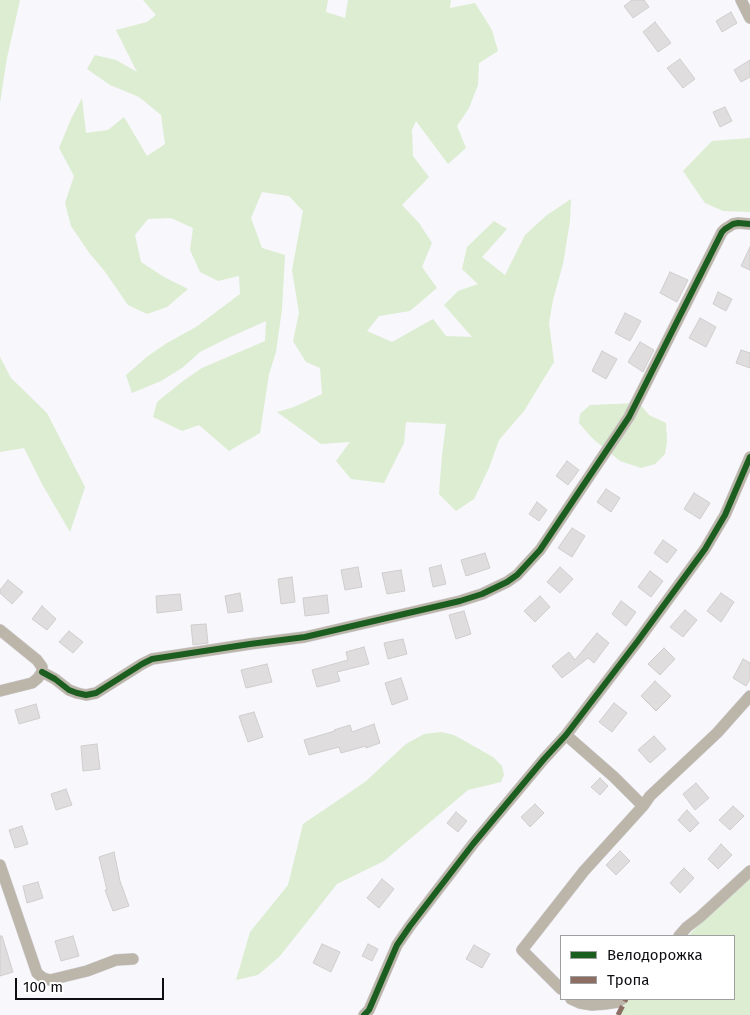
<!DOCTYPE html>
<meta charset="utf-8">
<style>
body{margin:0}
#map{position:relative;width:750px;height:1015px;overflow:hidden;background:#f7f7fc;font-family:"Fira Sans",sans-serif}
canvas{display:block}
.legend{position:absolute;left:560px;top:935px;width:175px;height:65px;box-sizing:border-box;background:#fff;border:1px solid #9f9ea0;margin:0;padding:6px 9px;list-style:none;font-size:15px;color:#0e0d12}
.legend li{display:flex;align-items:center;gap:10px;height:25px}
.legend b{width:25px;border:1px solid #9f9ea0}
.scale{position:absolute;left:15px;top:978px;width:149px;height:22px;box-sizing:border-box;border:2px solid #0e0d12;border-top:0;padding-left:6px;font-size:15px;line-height:18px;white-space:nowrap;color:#0e0d12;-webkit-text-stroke:4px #fff;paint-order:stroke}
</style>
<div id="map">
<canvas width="750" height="1015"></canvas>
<ul class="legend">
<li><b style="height:6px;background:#1b5e20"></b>Велодорожка</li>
<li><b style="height:6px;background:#8d6e63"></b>Тропа</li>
</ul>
<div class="scale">100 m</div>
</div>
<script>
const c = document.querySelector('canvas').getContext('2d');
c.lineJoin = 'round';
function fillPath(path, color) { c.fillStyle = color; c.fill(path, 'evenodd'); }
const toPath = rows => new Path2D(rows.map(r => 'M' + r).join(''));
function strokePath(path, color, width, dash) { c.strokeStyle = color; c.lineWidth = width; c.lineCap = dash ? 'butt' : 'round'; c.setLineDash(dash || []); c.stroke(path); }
fillPath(toPath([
 [0,0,20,0,7,58,0,103],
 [143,0,328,0,326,12,345,18,348,0,451,0,450,8,475,3,492,30,498,51,479,63,478,85,469,108,457,126,466,148,448,164,416,121,412,130,413,156,429,177,402,205,419,223,432,243,422,267,437,288,410,311,379,316,367,331,392,342,433,319,446,336,472,337,444,305,458,291,478,284,462,269,467,247,494,221,507,229,482,257,505,275,525,235,547,215,571,199,570,221,563,264,553,300,549,323,554,362,524,411,499,440,489,468,474,499,456,511,439,494,442,455,446,424,406,422,404,443,384,483,351,479,336,461,350,442,321,444,277,412,294,407,322,394,320,368,306,362,293,341,299,313,292,270,303,211,289,196,262,192,251,218,262,248,285,255,282,309,276,352,269,374,260,433,229,451,199,425,182,431,153,417,157,402,183,381,202,368,265,341,266,321,228,338,200,352,182,368,161,381,132,393,126,375,148,356,167,343,196,327,240,294,239,276,218,281,200,272,190,250,193,228,171,218,148,219,135,235,141,262,164,277,188,289,167,307,147,314,128,305,103,269,90,254,71,226,65,203,74,176,59,148,71,119,82,98,86,133,108,130,124,117,147,156,165,144,161,115,139,97,110,85,87,69,95,55,116,60,137,72,116,30,147,22,156,15],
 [750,138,750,212,723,211,705,203,683,171,712,141],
 [0,357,11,378,47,413,85,487,70,532,42,484,24,448,0,452],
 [639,403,649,415,666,423,667,441,665,454,655,464,641,468,620,461,592,438,579,423,580,414,590,405],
 [441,732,454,735,493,757,502,766,504,775,501,782,468,790,384,861,337,884,280,956,258,975,236,980,250,932,288,885,303,824,365,782,406,744,424,734],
 [750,874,750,1015,619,1015,627,999,734,999,734,936,688,936]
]), '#dcedd1');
const building = toPath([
 [632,0,644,0,649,7,633,18,624,6,632,0],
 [731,12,737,23,722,32,716,21,731,12],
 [655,22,671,43,658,52,643,32,655,22],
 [680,59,695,79,683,88,667,68,680,59],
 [750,60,750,77,741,82,734,70,750,60],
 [725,107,732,121,720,127,713,112,725,107],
 [750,247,750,270,741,266,750,247],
 [670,272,688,280,677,302,660,293,670,272],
 [718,292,732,299,726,311,713,304,718,292],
 [625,313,641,321,630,341,615,333,625,313],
 [700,318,716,327,706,347,689,338,700,318],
 [640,342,654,350,643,372,628,362,640,342],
 [741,350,750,353,750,368,736,363,741,350],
 [602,351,617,359,606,379,592,371,602,351],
 [567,461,579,470,568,485,556,476,567,461],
 [606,489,620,498,611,512,597,502,606,489],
 [694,493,710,503,700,519,684,509,694,493],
 [537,502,547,510,539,521,529,514,537,502],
 [572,528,585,536,572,557,558,548,572,528],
 [663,540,677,550,667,563,654,553,663,540],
 [485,553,490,568,466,576,461,560,485,553],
 [441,565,446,584,433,587,429,568,441,565],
 [358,567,362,587,345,590,341,570,358,567],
 [560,567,573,579,560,593,547,582,560,567],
 [401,570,405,591,387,594,382,573,401,570],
 [650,571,663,581,651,597,638,587,650,571],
 [292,577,295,602,281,604,278,579,292,577],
 [8,580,23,592,12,604,0,593,0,590,8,580],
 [240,593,243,611,228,613,225,596,240,593],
 [721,593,734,602,721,622,707,611,721,593],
 [180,594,182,610,157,613,156,596,180,594],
 [327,595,329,613,305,616,303,598,327,595],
 [540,596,550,607,535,622,524,611,540,596],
 [621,601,636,612,626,626,612,614,621,601],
 [42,606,56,619,47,630,32,619,42,606],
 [685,610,697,620,683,637,670,627,685,610],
 [464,611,471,634,456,639,449,615,464,611],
 [206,624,208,643,193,645,191,625,206,624],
 [69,631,83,642,73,653,59,642,69,631],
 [597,633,609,643,594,663,588,658,562,678,552,666,569,652,575,660,597,633],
 [403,639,407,654,388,659,384,643,403,639],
 [364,647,369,664,337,672,340,681,317,687,312,670,348,660,346,652,364,647],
 [664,648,675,659,660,675,648,664,664,648],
 [743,659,750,663,750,679,746,686,733,678,743,659],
 [267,664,272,682,246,688,241,670,267,664],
 [401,678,408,699,392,705,385,683,401,678],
 [655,681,671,696,656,711,641,696,655,681],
 [614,703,627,713,612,732,599,722,614,703],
 [36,704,40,718,19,724,15,710,36,704],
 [254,712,263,737,248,742,239,716,254,712],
 [374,724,380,743,366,748,366,746,341,753,339,747,309,755,304,740,335,731,334,730,350,725,352,732,374,724],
 [654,736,666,749,650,763,638,750,654,736],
 [97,744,100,769,83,771,81,746,97,744],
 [600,778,608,786,600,795,591,787,600,778],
 [696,783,709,798,695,810,683,794,696,783],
 [66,789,72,805,56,810,51,794,66,789],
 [535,804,544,813,530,827,521,817,535,804],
 [733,806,744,816,730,830,719,820,733,806],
 [687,810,699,823,690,832,678,820,687,810],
 [456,812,467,821,458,832,447,823,456,812],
 [22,826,28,844,15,848,9,830,22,826],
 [721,844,732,855,718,869,708,859,721,844],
 [620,851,630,861,616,875,606,865,620,851],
 [114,852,120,881,129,906,113,911,105,890,107,890,99,857,114,852],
 [684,868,694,878,680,893,670,883,684,868],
 [382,879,394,889,379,908,367,898,382,879],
 [38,882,43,898,27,903,23,886,38,882],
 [0,936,2,936,13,972,0,976,0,936],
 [73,936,79,956,61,961,55,941,73,936],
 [322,944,340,952,331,972,313,963,322,944],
 [368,944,378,949,372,961,362,956,368,944],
 [474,945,490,954,482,968,466,959,474,945]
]);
fillPath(building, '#e0ddde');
strokePath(building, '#d0cdcd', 1);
const minor = toPath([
 [741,0,750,18],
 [0,630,37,660,42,667,42,672,38,678,32,683,0,691],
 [42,672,55,679,69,690,77,693,86,695,96,693,142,664,152,659,250,644,305,637,460,601,482,594,507,582,517,575,540,550,629,417,722,232,725,229,733,224,738,223,750,224],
 [566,735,614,777,643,806],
 [0,865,37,973,43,978,50,980,87,971,116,960,133,959],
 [679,936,687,927,700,917,750,871],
 [561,989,522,950,584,871,643,806,650,796,717,733,750,696],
 [571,999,580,1003,592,1005,605,1004,618,1002,622,999],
 [364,1015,369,1010,397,945,410,926,473,844,544,759,566,735,637,642,705,549,725,515,750,457]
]);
strokePath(minor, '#d3d2d6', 12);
strokePath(minor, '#bcb5a9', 11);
strokePath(toPath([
 [618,1015,626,999]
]), '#8d6e63', 5, [10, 5]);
strokePath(toPath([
 [42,672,55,679,69,690,77,693,86,695,96,693,142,664,152,659,250,644,305,637,460,601,482,594,507,582,517,575,540,550,629,417,722,232,725,229,733,224,738,223,750,224],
 [364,1015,369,1010,397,945,410,926,473,844,544,759,566,735,637,642,705,549,725,515,750,457]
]), '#1b5e20', 6);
</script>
